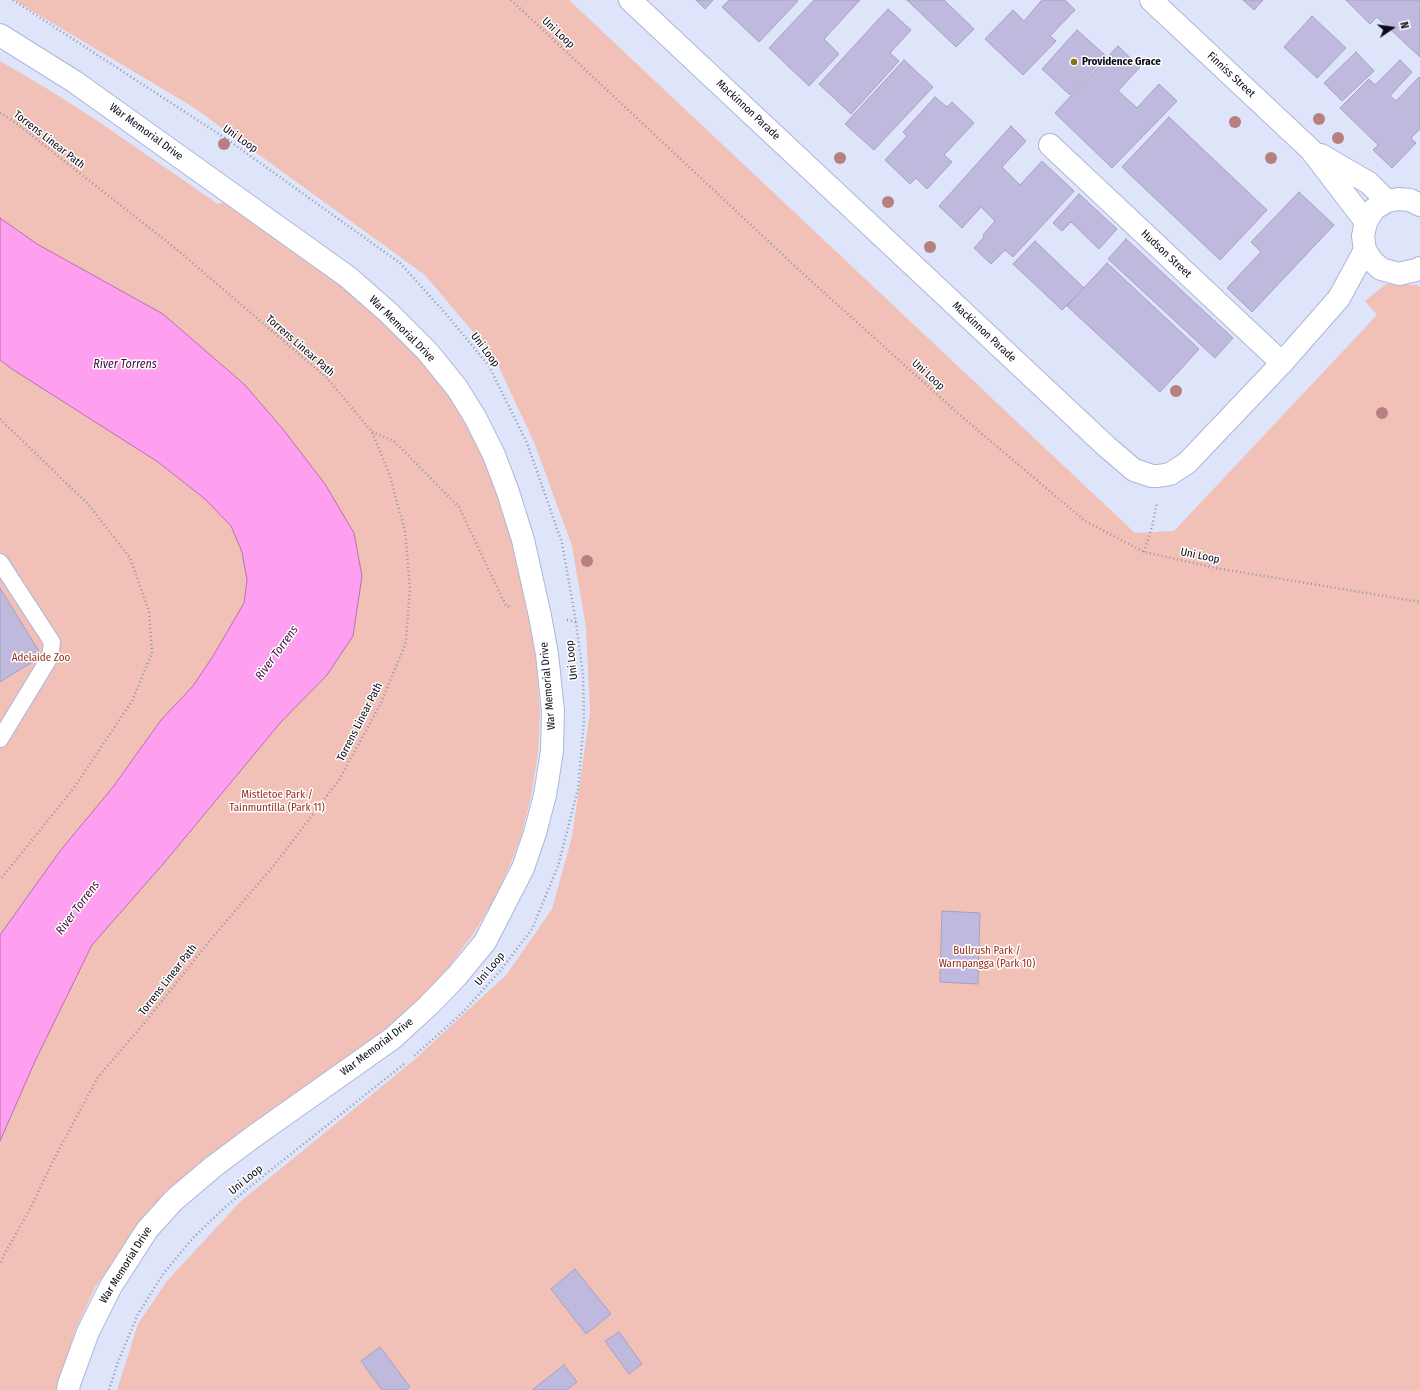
<!DOCTYPE html>
<style>
body{margin:0}
#map{position:relative;width:1420px;height:1390px;overflow:hidden;background:#dee4fa;font-family:"Fira Sans Condensed",sans-serif}
canvas{display:block}
.north{position:absolute;left:1372px;top:8px;width:40px;height:40px;-webkit-text-stroke:3px #fff;paint-order:stroke;rotate:77deg;font-size:11px;font-weight:700;line-height:16px;text-align:center;color:#080b17}
.north::after{content:'';display:block;margin:auto;width:14px;height:18px;background:#080b17;clip-path:polygon(50% 0,100% 100%,50% 72%,0 100%)}
</style>
<div id="map">
<canvas width="1420" height="1390"></canvas>
<div class="north">N</div>
</div>
<script>
const c = document.querySelector('canvas').getContext('2d');
c.lineJoin = 'round';
function fillPath(path, color) { c.fillStyle = color; c.fill(path, 'evenodd'); }
const toPath = rows => new Path2D(rows.map(r => 'M' + r).join(''));
function strokePath(path, color, width, dash) { c.strokeStyle = color; c.lineWidth = width; c.lineCap = dash ? 'butt' : 'round'; c.setLineDash(dash || []); c.stroke(path); }
function write(font, color, halo, rows, align = 'center') {
  c.font = font + ' "Fira Sans Condensed",sans-serif'; c.lineWidth = 3; c.setLineDash([]); c.textBaseline = 'middle'; c.strokeStyle = halo; c.fillStyle = color; for (const [text, x, y, turn = 0] of rows) {
    c.save(); c.translate(x, y); c.rotate((+turn || 0) * Math.PI / 180); c.textAlign = isNaN(turn) ? turn : align; if (halo) c.strokeText(text, 0, 0); c.fillText(text, 0, 0); c.restore();
  }
}
fillPath(toPath([
 [14,0,569,0,1135,533,1174,531,1377,315,1365,301,1386,284,1417,285,1420,287,1420,1390,117,1390,138,1324,167,1281,241,1201,413,1061,507,974,552,909,572,837,590,712,586,628,572,546,534,442,494,357,425,275,193,107],
 [0,61,51,91,96,120,218,204,228,201,379,313,450,392,468,424,503,496,514,552,524,594,536,657,540,712,538,754,531,797,521,836,510,865,493,902,474,933,450,965,422,998,385,1029,249,1128,141,1225,95,1287,75,1331,57,1390,0,1390]
]), '#f1c1b7');
const water = toPath([
 [0,218,37,244,163,314,245,385,282,428,325,484,354,533,362,576,353,636,327,675,281,722,164,863,92,945,36,1059,0,1141,0,935,60,851,113,787,161,720,193,686,213,656,244,603,247,580,242,552,231,526,205,499,158,462,12,369,0,360,0,218]
]);
fillPath(water, '#fe9fef');
strokePath(water, '#b473ae', 1);
const building = toPath([
 [696,0,713,0,705,9,696,0],
 [729,0,796,0,798,1,759,42,722,7,729,0],
 [814,0,860,0,824,39,839,54,809,86,769,48,814,0],
 [907,0,944,0,974,29,956,47,907,0],
 [1042,0,1065,0,1075,10,1050,36,1056,41,1023,75,985,39,1013,10,1024,21,1042,0],
 [1243,0,1263,0,1254,10,1243,0],
 [1346,0,1420,0,1420,57,1377,17,1370,24,1346,0],
 [888,9,911,30,890,53,899,61,851,114,819,84,888,9],
 [1312,16,1346,48,1317,78,1284,47,1312,16],
 [1077,30,1106,56,1070,95,1042,69,1077,30],
 [1118,46,1140,67,1118,91,1137,108,1159,84,1177,101,1112,168,1055,113,1118,46],
 [1356,52,1374,71,1342,101,1324,83,1356,52],
 [904,60,933,87,874,150,845,124,904,60],
 [1400,60,1412,72,1390,96,1396,101,1419,77,1420,78,1420,129,1411,138,1416,143,1392,168,1373,150,1378,145,1340,108,1369,79,1375,85,1400,60],
 [935,97,947,107,952,102,974,123,944,155,952,162,927,189,916,178,910,184,885,160,907,136,903,132,935,97],
 [1169,117,1267,210,1220,260,1122,167,1169,117],
 [1011,126,1026,141,1002,167,1020,185,1042,161,1074,191,1013,257,1005,250,991,264,974,248,984,237,983,235,995,221,981,207,962,228,939,206,1011,126],
 [1299,192,1334,225,1252,312,1227,288,1261,252,1251,242,1299,192],
 [1079,194,1117,229,1099,249,1071,222,1062,231,1053,223,1079,194],
 [1126,239,1233,338,1215,358,1108,259,1126,239],
 [1035,241,1084,288,1062,310,1013,264,1035,241],
 [1107,263,1199,349,1160,392,1067,306,1107,263],
 [0,588,42,656,0,682,0,588],
 [942,911,980,913,978,984,940,982,942,911],
 [575,1269,611,1314,586,1334,551,1289,575,1269],
 [619,1332,642,1364,629,1374,605,1341,619,1332],
 [380,1347,410,1387,406,1390,382,1390,361,1361,380,1347],
 [564,1365,577,1382,567,1390,532,1390,564,1365]
]);
fillPath(building, '#bfb9dd');
strokePath(building, '#a6a0c4', 1);
const service = toPath([
 [0,562,52,642,50,657,0,739]
]);
const minor = toPath([
 [630,0,1107,447,1134,470,1152,476,1158,476,1170,474,1187,463,1282,363,1339,298],
 [1151,0,1311,150,1366,222],
 [0,35,75,82,348,277,389,313,427,351,457,388,475,417,494,455,508,492,523,540,540,616,547,654,553,711,552,751,545,795,535,833,523,868,485,942,456,977,429,1005,393,1038,253,1137,213,1167,174,1200,147,1230,111,1286,88,1332,69,1384,68,1390],
 [1050,145,1282,363],
 [1321,155,1369,183,1387,201]
]);
const tertiary = toPath([
 [1420,205,1410,200,1398,199,1387,201,1374,209,1366,222,1363,236,1365,250,1372,261,1381,269,1399,274,1416,270,1420,268],
 [1339,298,1365,250]
]);
strokePath(service, '#acb6d9', 18);
strokePath(minor, '#acb6d9', 24);
strokePath(tertiary, '#acb6d9', 24);
strokePath(toPath([
 [13,0,228,140,400,263,446,314,489,366,527,443,562,543,576,622,583,675,584,720,578,789,558,866,532,929,500,971,462,1013,413,1057],
 [511,0,799,270,961,416,1085,521,1144,552,1216,568,1420,602],
 [0,113,12,120,175,248,327,378,372,432,390,476,405,531,410,588,406,642,381,703,339,780,275,864,207,944,147,1020,98,1077,53,1161,31,1207,4,1255,0,1265],
 [0,419,88,504,130,558,149,611,152,653,132,701,73,789,0,880],
 [372,432,394,441,459,507,506,606,512,607],
 [1144,552,1153,523,1157,502],
 [567,620,576,622],
 [109,1390,118,1362,138,1314,163,1274,193,1238,224,1208,262,1177,404,1064]
]), '#9196a8', 2.5, [1, 3]);
strokePath(service, '#fff', 16);
strokePath(minor, '#fff', 22);
strokePath(tertiary, '#fff', 22);
c.fillStyle = '#b77f7f';
for (const [x, y] of [
 [1319,119],
 [1235,122],
 [1338,138],
 [224,144],
 [840,158],
 [1271,158],
 [888,202],
 [930,247],
 [1176,391],
 [1382,413],
 [587,561]
]) { c.beginPath(); c.arc(x, y, 6, 0, 2 * Math.PI); c.fill(); }
for (const [x, y, r, color] of [
 [1074,62,4,"#8a7113"]
]) { const dot = new Path2D(); dot.arc(x, y, r, 0, 2 * Math.PI); c.fillStyle = color; c.fill(dot); strokePath(dot, '#fff', 1.5); }
write('11px', '#080b17', '#fff', [
 ["Uni Loop",558,33,43],
 ["Finniss Street",1231,75,43],
 ["Mackinnon Parade",748,110,43],
 ["War Memorial Drive",146,132,36],
 ["Uni Loop",240,139,35],
 ["Torrens Linear Path",49,140,38],
 ["Hudson Street",1166,254,43],
 ["War Memorial Drive",402,329,45],
 ["Mackinnon Parade",984,332,43],
 ["Torrens Linear Path",300,346,41],
 ["Uni Loop",485,350,53],
 ["Uni Loop",928,375,42],
 ["Uni Loop",1200,556,12],
 ["Uni Loop",572,660,-96],
 ["War Memorial Drive",548,686,-95],
 ["Torrens Linear Path",360,722,-63],
 ["Uni Loop",490,969,-50],
 ["Torrens Linear Path",168,980,-52],
 ["War Memorial Drive",377,1047,-37],
 ["Uni Loop",246,1180,-39],
 ["War Memorial Drive",126,1265,-58]
]);
write('bold 11px', '#080b17', '#fff', [
 ["Providence Grace",1082,62]
], 'left');
write('11px', '#972d1a', '#fff', [
 ["Adelaide Zoo",41,658],
 ["Mistletoe Park /",277,795],
 ["Tainmuntilla (Park 11)",277,808],
 ["Bullrush Park /",987,951],
 ["Warnpangga (Park 10)",987,964]
]);
write('italic 12px', '#450b3f', '#fff', [
 ["River Torrens",125,365],
 ["River Torrens",277,653,-54],
 ["River Torrens",78,908,-53]
]);
</script>
